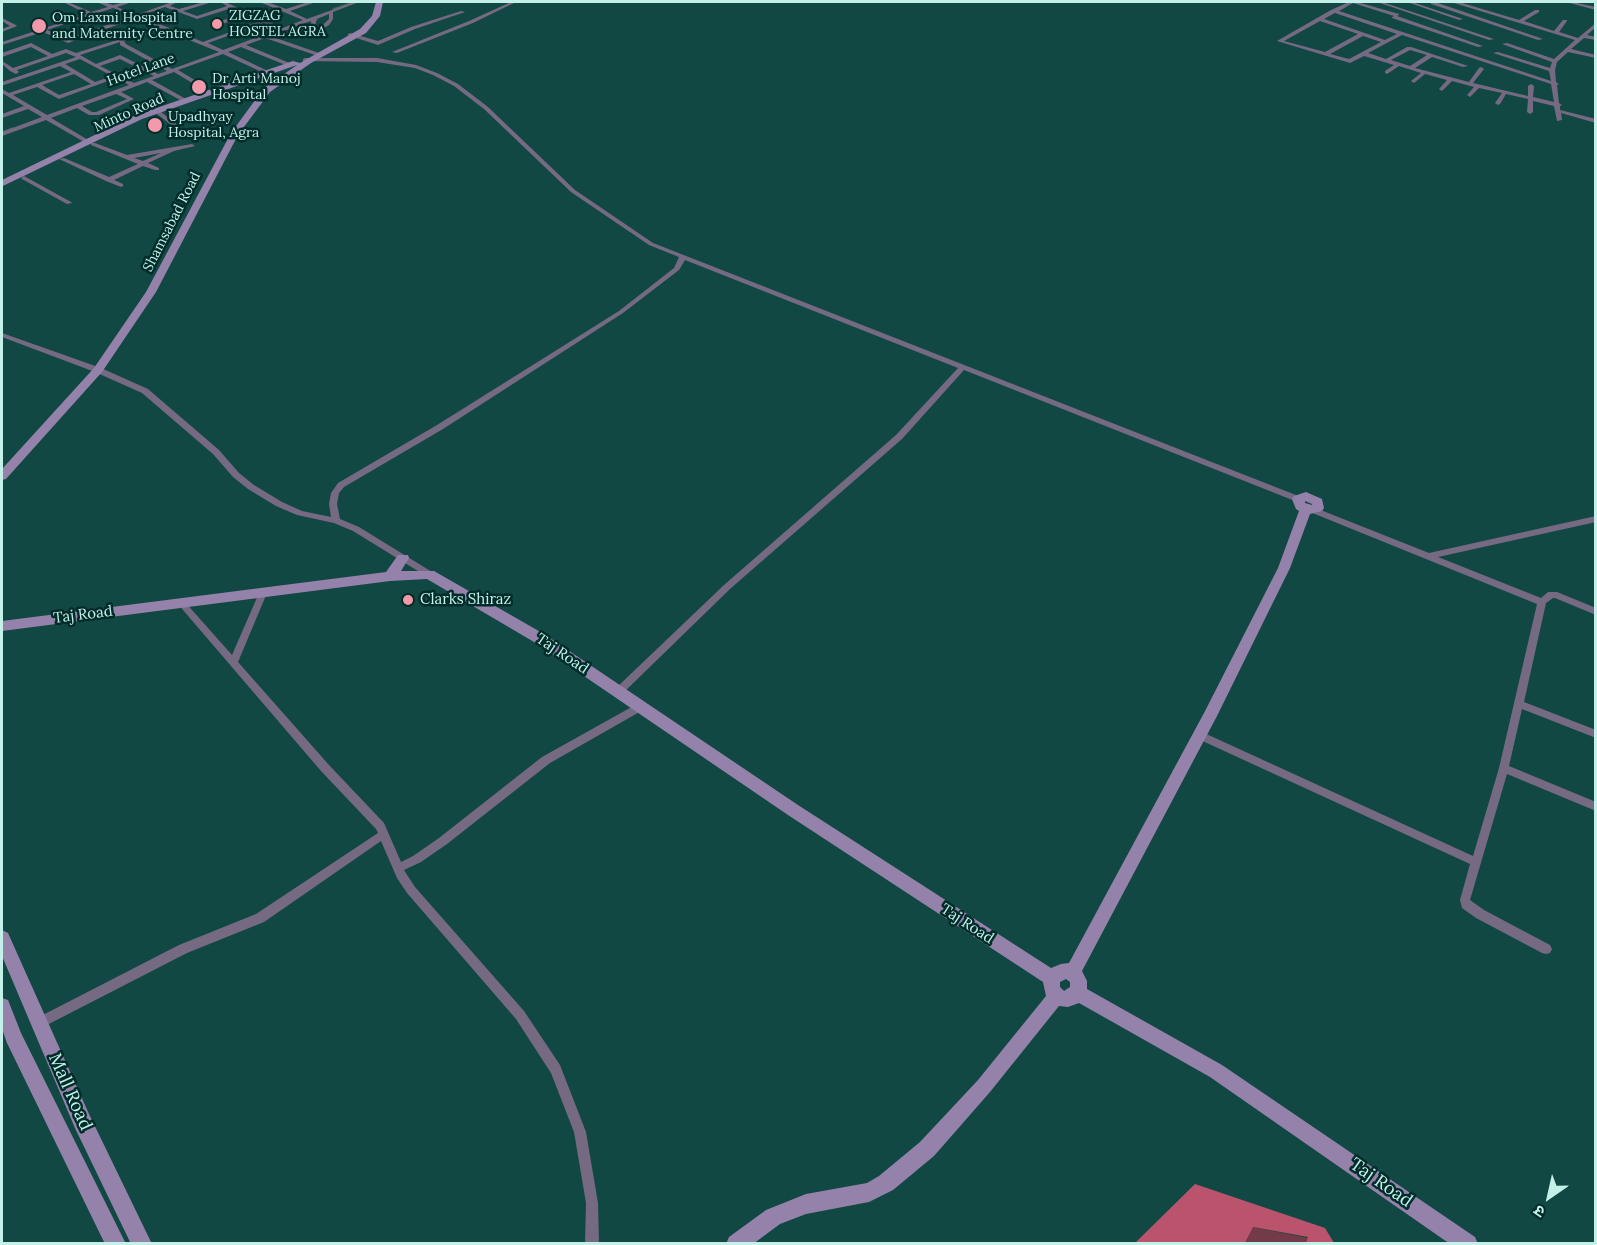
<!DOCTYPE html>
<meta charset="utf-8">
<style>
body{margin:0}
#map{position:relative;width:1597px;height:1245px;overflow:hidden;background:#124843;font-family:Lora,"Noto Sans Devanagari",serif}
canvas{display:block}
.frame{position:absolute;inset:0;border:3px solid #c4f0ea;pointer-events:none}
.north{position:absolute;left:1519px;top:1167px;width:60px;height:60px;-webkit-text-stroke:4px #002c29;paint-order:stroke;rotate:214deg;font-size:16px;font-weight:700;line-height:24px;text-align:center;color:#c4f0ea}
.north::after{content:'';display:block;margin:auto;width:21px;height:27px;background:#c4f0ea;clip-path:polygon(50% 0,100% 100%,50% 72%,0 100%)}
</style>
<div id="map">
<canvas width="1597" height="1245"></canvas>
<div class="frame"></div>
<div class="north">उ</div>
</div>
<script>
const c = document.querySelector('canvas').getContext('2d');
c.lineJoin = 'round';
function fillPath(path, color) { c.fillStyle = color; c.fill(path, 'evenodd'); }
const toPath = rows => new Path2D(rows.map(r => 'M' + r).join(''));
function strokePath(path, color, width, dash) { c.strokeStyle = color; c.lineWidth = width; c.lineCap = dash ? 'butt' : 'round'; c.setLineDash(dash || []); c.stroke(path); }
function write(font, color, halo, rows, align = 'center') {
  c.font = font + ' Lora,serif'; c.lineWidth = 5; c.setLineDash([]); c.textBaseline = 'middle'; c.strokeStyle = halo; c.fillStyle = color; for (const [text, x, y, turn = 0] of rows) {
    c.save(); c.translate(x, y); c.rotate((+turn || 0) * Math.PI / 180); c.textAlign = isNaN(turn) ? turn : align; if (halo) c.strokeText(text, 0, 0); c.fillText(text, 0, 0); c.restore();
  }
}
fillPath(toPath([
 [1252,1227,1308,1238,1306,1243,1245,1244]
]), '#733a47');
fillPath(toPath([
 [1195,1184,1325,1228,1334,1243,1306,1243,1308,1237,1253,1227,1245,1243,1135,1243]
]), '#ba546d');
strokePath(toPath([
 [333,9,354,2],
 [2,132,13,128]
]), '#486360', 1.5);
fillPath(toPath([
 [63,2,68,2,91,12,108,7,99,3,99,2,104,2,113,5,124,2,129,2,129,3,117,7,136,15,172,2,177,2,170,6,179,9,204,2,209,2,209,3,183,11,197,16,227,6,220,2,225,2,283,28,303,20,262,3,262,2,267,2,286,9,308,2,313,2,313,3,290,11,307,19,354,2,359,2,333,12,333,19,329,25,307,38,302,37,325,23,329,19,329,14,317,19,315,25,295,35,290,34,311,23,311,21,270,36,319,53,319,55,315,55,265,38,246,45,292,64,292,66,288,66,241,47,228,52,268,71,268,73,264,73,223,54,178,70,198,82,198,84,194,84,174,72,152,80,186,99,186,101,182,101,147,82,121,92,134,99,99,115,89,115,77,108,51,118,90,141,90,143,86,143,46,120,2,136,2,132,42,117,28,109,2,118,2,114,24,106,2,93,2,89,9,93,71,72,60,66,4,85,2,85,2,82,76,57,66,53,17,70,19,72,16,74,10,71,2,64,2,61,13,68,48,56,31,47,2,57,2,53,31,43,52,54,66,49,76,53,158,27,136,18,68,43,43,32,2,45,2,42,87,14,63,2],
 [165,7,197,19,232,8,243,13,215,23,215,25,217,26,247,15,260,21,203,42,140,16,165,7],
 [113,8,132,16,68,39,47,30,113,8],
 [264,23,279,29,223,50,208,43,264,23],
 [162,29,219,52,172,69,126,44,124,41,162,29],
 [120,42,120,45,167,71,158,74,120,55,96,64,80,55,120,42],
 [80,59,112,76,95,82,65,64,80,59],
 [120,59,154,76,134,83,100,66,120,59],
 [74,74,91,84,59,95,42,85,74,74],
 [116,78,129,85,47,115,13,95,37,87,59,99,116,78],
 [116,94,127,99,96,112,92,112,82,106,116,94],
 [511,2,516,2,473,23,397,53,392,52,469,21,511,2],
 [1349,2,1357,2,1399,14,1399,15,1397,16,1483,46,1478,47,1392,18,1392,17,1394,16,1353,3,1339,11,1551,81,1549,71,1493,53,1498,52,1550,68,1552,62,1502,44,1507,43,1554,59,1575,40,1454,3,1454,2,1459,2,1519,20,1535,10,1539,10,1539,12,1524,21,1554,31,1563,20,1567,20,1567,21,1559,32,1578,38,1596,23,1596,27,1587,35,1596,37,1596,40,1584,38,1571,49,1596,55,1596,58,1568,52,1557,62,1555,70,1556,82,1559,84,1557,85,1559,103,1562,105,1560,106,1560,110,1596,119,1596,123,1561,113,1562,120,1557,121,1554,106,1533,101,1533,112,1530,114,1527,112,1528,99,1506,94,1500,104,1498,105,1495,103,1502,93,1479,88,1470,97,1467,95,1474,87,1452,81,1442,91,1439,89,1447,80,1425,74,1414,83,1411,81,1421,73,1399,66,1387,74,1385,73,1385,71,1394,65,1364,56,1350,63,1277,41,1331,10,1349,2],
 [1335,13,1397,34,1385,40,1324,19,1335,13],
 [1320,21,1358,34,1325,52,1284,41,1320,21],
 [1402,35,1551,84,1554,102,1533,97,1534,86,1531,84,1528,86,1528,96,1473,83,1484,69,1481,67,1479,68,1469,82,1415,68,1432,57,1463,67,1468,66,1411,47,1407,47,1386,59,1368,53,1402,35],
 [1363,36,1381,42,1349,59,1330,54,1363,36],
 [1410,50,1427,55,1410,66,1391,60,1410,50],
 [1377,2,1382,2,1494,39,1489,40,1377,2],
 [1407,2,1412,2,1463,19,1459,20,1407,2],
 [1431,2,1435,2,1543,39,1538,40,1431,4,1431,2],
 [1566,2,1572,2,1596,7,1596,10,1566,2],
 [461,11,465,12,415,29,378,45,347,35,350,33,378,41,411,27,461,11],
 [2,18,16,25,17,26,2,32,2,29,10,26,2,21,2,18],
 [305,58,377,58,416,65,437,73,458,84,488,107,575,190,653,243,1301,497,1302,499,1298,502,1295,501,964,370,902,439,730,589,621,695,615,695,613,692,615,689,724,585,896,435,958,368,685,260,679,270,623,313,443,429,344,487,339,493,337,504,340,519,359,527,432,572,433,574,432,576,426,576,353,531,334,523,297,515,276,506,248,489,233,477,213,454,142,393,95,372,2,337,2,333,101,368,148,389,219,450,239,473,254,485,282,502,302,511,331,517,329,504,331,493,338,483,437,425,619,311,674,268,679,257,649,245,571,192,484,109,454,86,433,75,415,68,377,62,303,61,303,59,305,58],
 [157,112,161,112,183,129,183,131,179,131,157,114,157,112],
 [91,143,95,143,127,155,192,144,195,146,174,151,148,163,159,168,159,170,155,170,143,166,114,180,123,184,123,186,121,187,106,181,59,159,64,158,109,177,138,164,91,145,91,143],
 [161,153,143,161,134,158,161,153],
 [24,176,71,202,72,203,67,204,22,179,21,178,24,176],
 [1313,507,1429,553,1596,516,1596,522,1438,557,1541,598,1548,592,1557,592,1596,608,1596,615,1555,598,1553,598,1546,603,1524,702,1596,730,1596,738,1522,709,1509,766,1596,802,1596,811,1507,774,1470,900,1484,910,1550,945,1552,949,1550,953,1546,954,1542,953,1476,918,1462,908,1460,900,1470,864,1196,738,1194,735,1196,732,1199,731,1202,732,1473,856,1499,768,1537,604,1310,512,1309,510,1313,507],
 [263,590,267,593,238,662,329,765,384,823,401,862,413,856,439,838,542,757,637,704,640,703,643,704,645,707,643,710,550,763,447,844,421,862,404,870,415,887,524,1011,560,1065,586,1132,598,1203,599,1244,585,1244,586,1203,574,1132,551,1073,516,1019,407,893,397,878,381,841,264,922,187,953,43,1027,39,1029,35,1027,33,1023,35,1019,179,945,256,914,378,833,376,829,321,771,177,603,181,600,184,601,232,655,259,593,263,590]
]), '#766a83');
fillPath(toPath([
 [376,2,383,2,380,16,366,33,311,63,270,92,238,135,156,292,102,372,6,479,2,480,2,469,94,368,146,292,231,133,264,88,297,65,142,119,5,185,2,186,2,180,136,115,293,61,300,63,360,29,372,16,376,2],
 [1306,492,1322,499,1324,508,1322,511,1310,514,1290,568,1217,716,1082,971,1087,981,1087,989,1222,1065,1475,1237,1478,1244,1450,1244,1210,1077,1079,1003,1068,1007,1059,1006,990,1092,934,1156,893,1190,869,1202,806,1214,780,1224,753,1244,726,1244,729,1237,766,1210,806,1194,867,1183,879,1176,920,1142,978,1080,1046,996,1043,982,788,815,534,642,427,579,390,581,2,631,2,621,386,572,398,555,408,555,409,558,401,571,434,571,544,634,798,805,1051,968,1061,964,1069,963,1204,713,1278,568,1299,511,1296,509,1292,499,1294,496,1306,492],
 [1305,501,1312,504,1312,505,1305,503,1305,501],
 [1066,979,1070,982,1070,987,1064,991,1060,987,1060,982,1066,979],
 [2,930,8,933,89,1114,152,1244,131,1244,75,1128,2,956,2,930],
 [2,998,8,1000,21,1033,126,1244,105,1244,7,1043,2,1029,2,998]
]), '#9582aa');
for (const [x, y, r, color] of [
 [217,24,6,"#f29aac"],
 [39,26,8,"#f29aac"],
 [199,87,8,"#f29aac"],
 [155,125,8,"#f29aac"],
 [408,600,6,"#f29aac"]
]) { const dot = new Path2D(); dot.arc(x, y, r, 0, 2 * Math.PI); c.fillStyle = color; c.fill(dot); strokePath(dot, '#002c29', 2); }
write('14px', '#c4f0ea', '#002c29', [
 ["ZIGZAG",229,16],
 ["HOSTEL AGRA",229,32],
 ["Om Laxmi Hospital",52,18],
 ["and Maternity Centre",52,34],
 ["Dr Arti Manoj",212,79],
 ["Hospital",212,95],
 ["Upadhyay",168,117],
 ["Hospital, Agra",168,133]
], 'left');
write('14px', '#c4f0ea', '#002c29', [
 ["Hotel Lane",141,70,-20],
 ["Minto Road",129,113,-24],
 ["Shamsabad Road",172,222,-63]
]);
write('15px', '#c4f0ea', '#002c29', [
 ["Clarks Shiraz",420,600]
], 'left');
write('15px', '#c4f0ea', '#002c29', [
 ["Taj Road",83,615,-7],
 ["Taj Road",562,654,34],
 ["Taj Road",967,924,33]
]);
write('18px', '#c4f0ea', '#002c29', [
 ["Mall Road",70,1092,66],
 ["Taj Road",1381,1183,35]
]);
</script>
